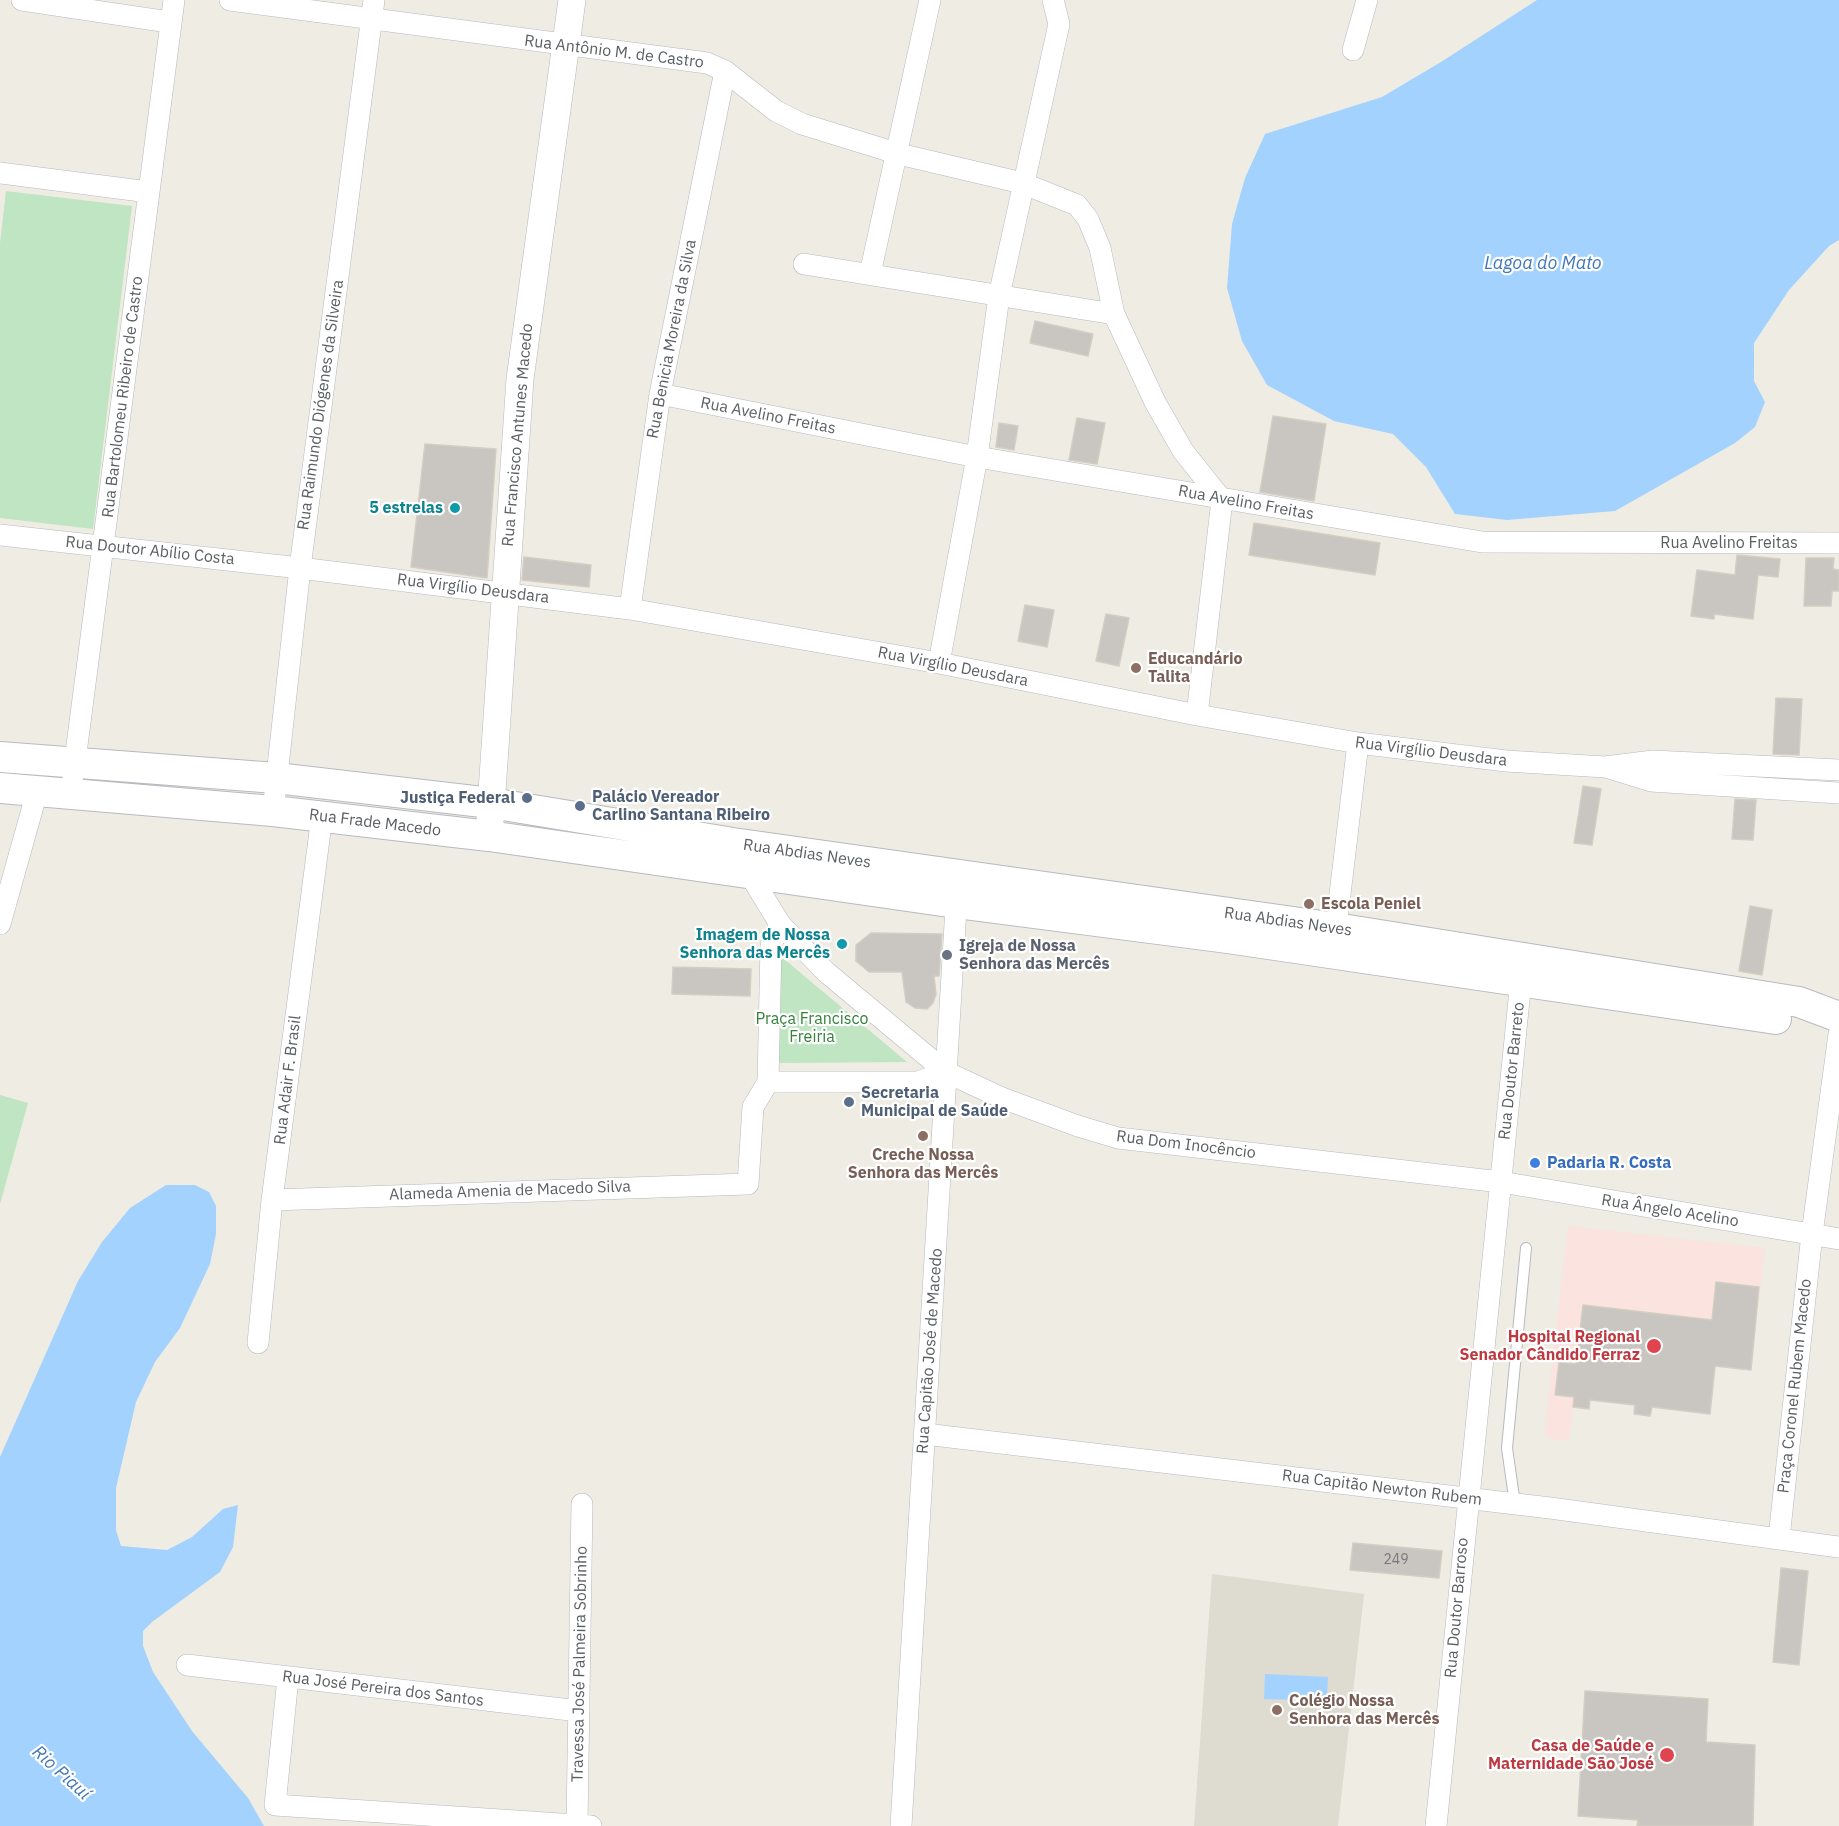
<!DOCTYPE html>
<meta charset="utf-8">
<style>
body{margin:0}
canvas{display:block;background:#eeece3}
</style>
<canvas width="1839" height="1826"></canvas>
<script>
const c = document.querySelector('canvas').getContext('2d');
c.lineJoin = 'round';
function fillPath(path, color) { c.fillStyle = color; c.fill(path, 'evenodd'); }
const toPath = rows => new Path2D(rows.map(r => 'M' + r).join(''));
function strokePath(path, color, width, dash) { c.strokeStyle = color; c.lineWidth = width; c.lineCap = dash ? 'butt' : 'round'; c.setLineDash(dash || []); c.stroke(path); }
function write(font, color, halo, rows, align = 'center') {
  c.font = font + ' "IBM Plex Sans",sans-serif'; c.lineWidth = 4.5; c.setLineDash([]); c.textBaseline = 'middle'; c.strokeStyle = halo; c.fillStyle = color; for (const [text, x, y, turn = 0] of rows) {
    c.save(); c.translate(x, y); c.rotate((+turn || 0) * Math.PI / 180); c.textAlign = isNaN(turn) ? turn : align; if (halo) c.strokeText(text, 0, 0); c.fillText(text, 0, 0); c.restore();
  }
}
fillPath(toPath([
 [1212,1574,1364,1594,1338,1826,1194,1826]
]), '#dedbd1');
fillPath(toPath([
 [1568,1226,1765,1248,1751,1370,1716,1367,1710,1414,1652,1407,1650,1416,1634,1414,1635,1405,1590,1400,1589,1409,1573,1408,1569,1441,1551,1439,1547,1435,1545,1429]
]), '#fbe3df');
fillPath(toPath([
 [6,191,132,206,93,529,0,518,0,243],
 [778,954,907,1062,776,1063],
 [0,1095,28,1103,0,1204]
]), '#c0e5c2');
fillPath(toPath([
 [1537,0,1839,0,1839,240,1829,246,1789,290,1754,343,1754,381,1765,402,1755,427,1735,443,1615,511,1507,520,1455,514,1426,467,1393,434,1334,421,1267,385,1242,341,1227,288,1232,224,1245,178,1265,134,1382,97,1441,62],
 [166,1185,195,1185,209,1192,216,1206,216,1234,210,1264,180,1328,155,1362,136,1402,116,1488,116,1530,121,1546,167,1550,192,1537,223,1509,238,1505,233,1547,220,1572,152,1622,143,1631,143,1646,153,1672,192,1731,248,1798,264,1826,0,1826,0,1457,78,1281,102,1242,130,1208],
 [1265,1674,1328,1677,1327,1701,1264,1699]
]), '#a3d2fe');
const building = toPath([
 [1035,321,1093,334,1088,356,1030,343,1035,321],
 [1273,416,1326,424,1314,501,1260,492,1273,416],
 [1077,418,1105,423,1097,464,1069,460,1077,418],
 [999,423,1018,426,1014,450,996,447,999,423],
 [425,444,496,449,487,578,411,567,425,444],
 [1254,523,1380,543,1375,575,1249,555,1254,523],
 [1737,555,1780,559,1778,577,1758,575,1753,619,1714,614,1714,619,1691,616,1697,570,1735,575,1737,555],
 [524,557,591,565,589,587,522,580,524,557],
 [1806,558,1834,558,1833,569,1839,570,1839,591,1832,591,1831,606,1804,606,1806,558],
 [1025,605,1054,610,1047,647,1018,641,1025,605],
 [1106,614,1129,618,1119,666,1096,661,1106,614],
 [1776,698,1802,699,1799,755,1773,754,1776,698],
 [1583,786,1601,789,1592,845,1574,843,1583,786],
 [1735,799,1756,800,1753,840,1732,839,1735,799],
 [1750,906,1772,910,1762,975,1739,971,1750,906],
 [871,933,942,934,939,976,934,976,936,994,933,1003,927,1009,915,1008,906,1002,902,972,869,972,856,961,856,945,871,933],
 [673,967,751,969,750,996,672,994,673,967],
 [1716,1282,1759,1287,1751,1370,1715,1366,1710,1414,1652,1407,1650,1416,1634,1414,1635,1405,1590,1400,1589,1409,1573,1407,1574,1397,1555,1395,1559,1362,1576,1364,1583,1305,1712,1320,1716,1282],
 [1353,1543,1442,1551,1439,1578,1350,1570,1353,1543],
 [1781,1568,1808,1571,1799,1665,1773,1662,1781,1568],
 [1585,1691,1708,1699,1706,1742,1755,1745,1753,1826,1637,1826,1638,1820,1578,1816,1585,1691]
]);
fillPath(building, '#c9c6c1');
strokePath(building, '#d3cec2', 1.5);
const service = toPath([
 [1515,1504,1507,1448,1526,1248]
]);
const minor = toPath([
 [22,0,169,22],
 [230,0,707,63,725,71,776,111,802,124,899,154,1022,183,1077,205,1088,219,1100,248,1114,314,1155,402,1183,451,1222,500,1197,715],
 [1353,50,1367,0],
 [0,173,149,192],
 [804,264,1114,314],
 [870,274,930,0],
 [660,394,977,457,1482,542,1839,543],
 [0,535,300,568,630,609,939,663,1197,715,1358,743,1506,761,1605,767,1653,761,1839,770],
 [630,609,660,394,725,71],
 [939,663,977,457,999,296,1059,24,1053,0],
 [1606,767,1651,781,1839,793],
 [73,776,174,0],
 [273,811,300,568,374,0],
 [744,865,780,924,826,972,946,1072,1002,1098,1078,1126,1118,1138,1501,1182,1839,1239],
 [0,924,37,792],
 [1336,928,1358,743],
 [768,1082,918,1082,946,1072],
 [272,1200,748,1184,753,1107,768,1082,771,945,780,924],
 [258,1343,272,1200,322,816],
 [925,1434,1550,1508,1839,1547],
 [1779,1538,1812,1234,1839,1034],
 [187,1665,579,1711],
 [288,1678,275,1805,591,1826],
 [577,1824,582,1504],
 [901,1826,957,891],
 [1436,1826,1522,970]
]);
const tertiary = toPath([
 [489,836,520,379,572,0]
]);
const secondary = toPath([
 [0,757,276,778,491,803,733,843,1336,928,1799,1002,1839,1017],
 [0,788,273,811,489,836,956,903,1228,938,1776,1019]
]);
strokePath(service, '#b6b9bd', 12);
strokePath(minor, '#b6b9bd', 22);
strokePath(tertiary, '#b6b9bd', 28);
strokePath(secondary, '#b7babf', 32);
strokePath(service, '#fff', 10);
strokePath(minor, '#fff', 21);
strokePath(tertiary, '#fff', 27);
strokePath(secondary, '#fff', 30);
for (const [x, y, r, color] of [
 [455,508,6,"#0f9aa8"],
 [1136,668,6,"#8d6e63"],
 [527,798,6,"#5c6f8a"],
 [580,806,6,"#5c6f8a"],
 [1309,904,6,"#8d6e63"],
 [842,944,6,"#0f9aa8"],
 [947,955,6,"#6b7280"],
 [849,1102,6,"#5c6f8a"],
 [923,1136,6,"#8d6e63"],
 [1535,1163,6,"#3f7fe0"],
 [1654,1346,8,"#e0444e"],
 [1277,1710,6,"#8d6e63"],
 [1667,1755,8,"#e0444e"]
]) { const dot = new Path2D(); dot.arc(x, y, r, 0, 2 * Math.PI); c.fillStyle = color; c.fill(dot); strokePath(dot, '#fff', 2); }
write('14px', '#76797b', null, [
 ["249",1396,1560]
]);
write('16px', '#5b5f64', '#fff', [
 ["Rua Antônio M. de Castro",614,52,7],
 ["Rua Benicia Moreira da Silva",672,339,-79],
 ["Rua Bartolomeu Ribeiro de Castro",123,397,-83],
 ["Rua Raimundo Diógenes da Silveira",321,405,-82],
 ["Rua Avelino Freitas",768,416,11],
 ["Rua Francisco Antunes Macedo",518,435,-85],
 ["Rua Avelino Freitas",1246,503,10],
 ["Rua Avelino Freitas",1729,543],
 ["Rua Doutor Abílio Costa",150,551,6],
 ["Rua Virgílio Deusdara",473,589,7],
 ["Rua Virgílio Deusdara",953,667,11],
 ["Rua Virgílio Deusdara",1431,752,7],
 ["Rua Frade Macedo",375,823,7],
 ["Rua Abdias Neves",807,854,8],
 ["Rua Abdias Neves",1288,922,8],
 ["Rua Doutor Barreto",1512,1071,-84],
 ["Rua Adair F. Brasil",288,1080,-83],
 ["Rua Dom Inocêncio",1186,1145,7],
 ["Alameda Amenia de Macedo Silva",510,1191,-2],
 ["Rua Ângelo Acelino",1670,1211,9],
 ["Rua Capitão José de Macedo",930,1351,-86],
 ["Praça Coronel Rubem Macedo",1795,1386,-84],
 ["Rua Capitão Newton Rubem",1382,1488,7],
 ["Rua Doutor Barroso",1457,1608,-85],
 ["Travessa José Palmeira Sobrinho",580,1664,-89],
 ["Rua José Pereira dos Santos",383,1689,7]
]);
write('bold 16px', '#0d838f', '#fff', [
 ["5 estrelas",443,508],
 ["Imagem de Nossa",830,935],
 ["Senhora das Mercês",830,953]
], 'right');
write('bold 16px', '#785e54', '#fff', [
 ["Educandário",1148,659],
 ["Talita",1148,677],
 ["Escola Peniel",1321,904],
 ["Creche Nossa",923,1155,"center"],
 ["Senhora das Mercês",923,1173,"center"],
 ["Colégio Nossa",1289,1701],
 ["Senhora das Mercês",1289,1719]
], 'left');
write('bold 16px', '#4e5e75', '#fff', [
 ["Palácio Vereador",592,797],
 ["Carlino Santana Ribeiro",592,815],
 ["Justiça Federal",515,798,"right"],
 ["Secretaria",861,1093],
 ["Municipal de Saúde",861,1111]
], 'left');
write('bold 16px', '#5b616d', '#fff', [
 ["Igreja de Nossa",959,946],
 ["Senhora das Mercês",959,964]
], 'left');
write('16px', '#35813c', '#fff', [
 ["Praça Francisco",812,1019],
 ["Freiria",812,1037]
]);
write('bold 16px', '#366cbe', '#fff', [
 ["Padaria R. Costa",1547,1163]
], 'left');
write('bold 16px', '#be3a42', '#fff', [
 ["Hospital Regional",1640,1337],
 ["Senador Cândido Ferraz",1640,1355],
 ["Casa de Saúde e",1654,1746],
 ["Maternidade São José",1654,1764]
], 'right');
write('italic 18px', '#4377b8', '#fff', [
 ["Lagoa do Mato",1543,264],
 ["Rio Piauí",61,1773,42]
]);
</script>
